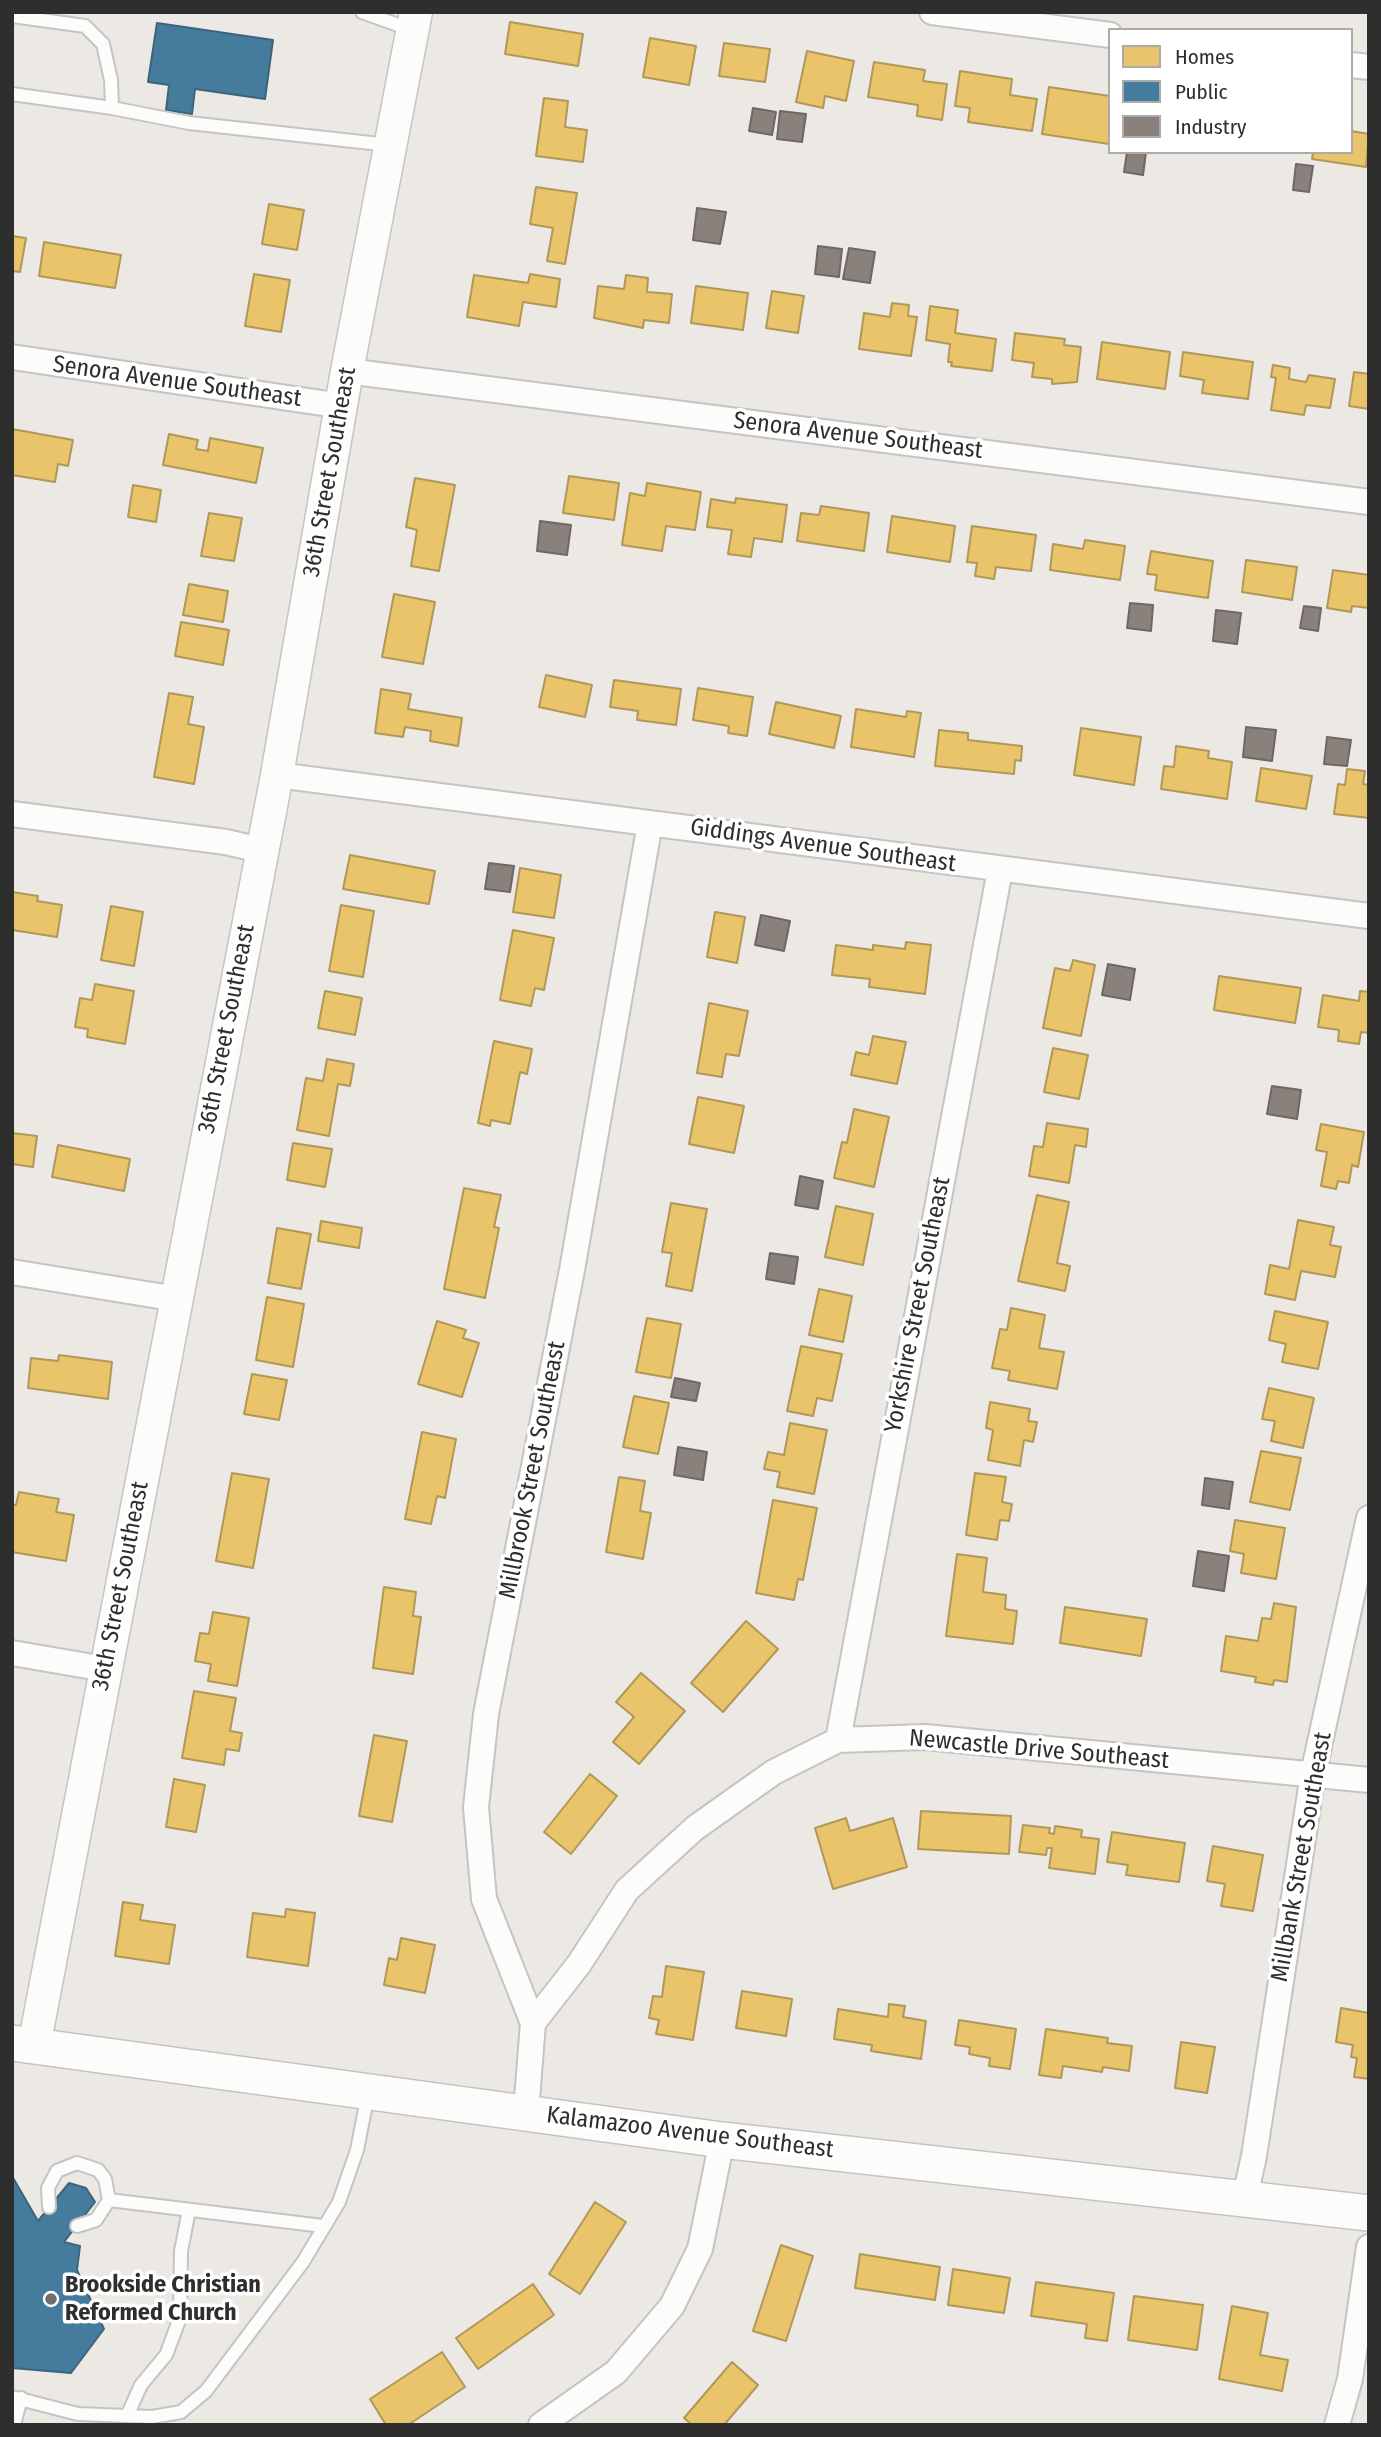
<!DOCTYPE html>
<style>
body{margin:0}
#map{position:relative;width:1381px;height:2437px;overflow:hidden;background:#ece8e4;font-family:"Fira Sans Condensed",sans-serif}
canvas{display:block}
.frame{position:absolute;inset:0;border:14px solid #2e2e2e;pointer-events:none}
.legend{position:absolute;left:1108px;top:28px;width:245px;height:126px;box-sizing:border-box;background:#fff;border:2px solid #ababab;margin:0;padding:9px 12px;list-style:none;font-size:21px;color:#2e2e2e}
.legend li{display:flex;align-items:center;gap:14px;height:35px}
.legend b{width:35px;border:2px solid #ababab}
</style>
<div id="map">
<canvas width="1381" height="2437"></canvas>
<div class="frame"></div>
<ul class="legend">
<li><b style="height:19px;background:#e9c46a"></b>Homes</li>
<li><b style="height:19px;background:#457b9d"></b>Public</li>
<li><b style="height:19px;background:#8a817c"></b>Industry</li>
</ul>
</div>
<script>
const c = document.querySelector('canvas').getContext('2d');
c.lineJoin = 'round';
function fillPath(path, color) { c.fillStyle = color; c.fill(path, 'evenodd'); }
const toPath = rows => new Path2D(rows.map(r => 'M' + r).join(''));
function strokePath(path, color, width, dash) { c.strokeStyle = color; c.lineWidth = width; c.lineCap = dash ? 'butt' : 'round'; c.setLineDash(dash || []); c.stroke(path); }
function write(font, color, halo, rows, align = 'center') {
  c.font = font + ' "Fira Sans Condensed",sans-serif'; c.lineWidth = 7; c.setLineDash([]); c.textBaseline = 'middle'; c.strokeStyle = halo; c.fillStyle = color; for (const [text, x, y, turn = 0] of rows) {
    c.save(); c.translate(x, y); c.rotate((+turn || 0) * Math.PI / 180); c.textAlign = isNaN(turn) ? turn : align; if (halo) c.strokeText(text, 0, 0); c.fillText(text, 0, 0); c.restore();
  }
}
const homes = toPath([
 [510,22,583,34,578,66,505,54,510,22],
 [650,38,696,46,689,85,643,77,650,38],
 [724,43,770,49,765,82,719,76,724,43],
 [807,51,854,61,846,101,825,96,823,108,796,102,807,51],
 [874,62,925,70,923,81,947,84,942,120,917,116,918,105,868,97,874,62],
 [960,71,1012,79,1010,95,1037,99,1032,131,968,122,970,108,955,106,960,71],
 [1049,87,1110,96,1109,144,1042,134,1049,87],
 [544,98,568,101,565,127,587,130,583,162,536,156,544,98],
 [1351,131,1369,134,1366,167,1312,159,1313,152,1351,152,1351,131],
 [536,187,577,193,565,264,547,261,553,228,530,224,536,187],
 [269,204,304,210,297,250,262,244,269,204],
 [12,236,26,238,20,272,12,271,12,236],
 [44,242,121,255,115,288,39,276,44,242],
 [254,274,290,280,281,332,245,326,254,274],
 [530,274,560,279,556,307,523,302,519,326,467,317,474,275,528,283,530,274],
 [626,275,648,278,647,292,672,294,669,323,644,320,643,328,594,318,598,286,624,289,626,275],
 [696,286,748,293,743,330,691,323,696,286],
 [772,291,804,296,798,333,766,328,772,291],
 [892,303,909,305,908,316,917,317,911,356,859,349,864,313,890,317,892,303],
 [930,306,958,310,955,333,996,339,992,371,951,366,952,362,948,362,950,344,926,340,930,306],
 [1015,333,1065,339,1064,345,1081,347,1077,382,1052,384,1052,379,1032,377,1034,363,1012,360,1015,333],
 [1102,342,1170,352,1165,389,1097,379,1102,342],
 [1183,352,1253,362,1248,399,1202,393,1204,380,1180,376,1183,352],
 [1273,365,1290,368,1289,379,1306,382,1309,375,1335,379,1330,408,1306,405,1304,415,1271,410,1276,378,1271,377,1273,365],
 [1354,372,1369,374,1369,409,1349,406,1354,372],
 [12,429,73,440,68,466,58,464,55,482,12,475,12,429],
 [169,434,198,440,196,449,208,451,210,438,263,448,256,483,163,465,169,434],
 [569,476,619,483,614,520,563,513,569,476],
 [415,478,455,485,439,571,411,566,417,530,406,527,415,478],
 [647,483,701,492,695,530,666,526,662,551,622,545,630,493,645,496,647,483],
 [133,485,161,490,156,522,128,517,133,485],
 [736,498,787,505,782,542,754,538,751,557,728,554,732,530,707,527,711,499,735,503,736,498],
 [821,506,869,513,864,551,797,541,801,513,819,515,821,506],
 [209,513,242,518,234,561,201,556,209,513],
 [892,516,955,526,950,562,887,552,892,516],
 [972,526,1036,535,1031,571,996,567,994,579,975,576,977,563,967,562,972,526],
 [1085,540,1125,546,1120,580,1050,570,1053,544,1083,549,1085,540],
 [1151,551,1213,561,1208,598,1155,590,1157,575,1147,574,1151,551],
 [1246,560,1297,567,1292,600,1242,592,1246,560],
 [1333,570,1369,575,1369,608,1352,606,1351,612,1327,608,1333,570],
 [189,584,228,591,223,622,183,615,189,584],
 [394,594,435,602,423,664,382,657,394,594],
 [181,622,229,630,223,665,175,656,181,622],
 [546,675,592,685,585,717,539,707,546,675],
 [614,680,681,689,676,725,637,720,638,711,610,707,614,680],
 [698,688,753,697,747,736,728,733,729,726,693,720,698,688],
 [381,689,411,694,408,709,462,718,458,746,430,741,431,731,405,727,403,737,375,733,381,689],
 [169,693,193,697,188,724,204,727,194,784,154,777,169,693],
 [776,702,841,716,834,748,769,734,776,702],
 [856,709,906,717,907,711,921,713,914,757,851,747,856,709],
 [1081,728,1141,737,1134,785,1074,775,1081,728],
 [939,730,968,733,968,740,1022,746,1021,761,1015,760,1014,774,935,766,939,730],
 [1176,746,1209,751,1208,758,1232,762,1227,799,1161,789,1164,766,1174,767,1176,746],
 [1261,768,1312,776,1306,809,1256,801,1261,768],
 [1347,769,1365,771,1363,784,1369,785,1369,818,1334,814,1338,784,1345,785,1347,769],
 [350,855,435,871,429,904,343,889,350,855],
 [520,868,561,875,554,918,513,912,520,868],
 [12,892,38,896,37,901,62,905,57,937,12,930,12,892],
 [341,905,374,911,363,977,329,971,341,905],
 [111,906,143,912,134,966,101,960,111,906],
 [715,912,745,917,737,963,707,957,715,912],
 [513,930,554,938,544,990,535,988,531,1006,500,1000,513,930],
 [906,942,931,945,925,994,869,987,870,979,832,975,836,945,873,950,873,945,905,949,906,942],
 [1073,960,1095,965,1081,1036,1043,1028,1055,968,1070,971,1073,960],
 [1219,976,1301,988,1295,1023,1214,1010,1219,976],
 [95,984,134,991,125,1044,87,1037,88,1029,75,1027,80,998,92,1000,95,984],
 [325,991,362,998,355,1035,318,1028,325,991],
 [1360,991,1369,992,1369,1033,1361,1032,1359,1044,1338,1041,1339,1030,1318,1027,1323,995,1359,1001,1360,991],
 [709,1003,748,1011,739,1056,726,1054,722,1077,697,1073,709,1003],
 [873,1036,906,1042,897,1084,851,1075,856,1052,869,1055,873,1036],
 [494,1041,532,1049,527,1074,520,1072,510,1124,491,1120,490,1126,478,1123,494,1041],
 [1053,1048,1088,1055,1079,1099,1044,1092,1053,1048],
 [327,1059,354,1064,350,1086,338,1084,329,1136,297,1130,306,1078,323,1081,327,1059],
 [698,1097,744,1106,734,1153,689,1144,698,1097],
 [854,1109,889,1117,874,1187,834,1178,842,1142,847,1143,854,1109],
 [1047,1123,1088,1129,1086,1147,1075,1145,1069,1183,1029,1176,1034,1146,1043,1147,1047,1123],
 [1321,1124,1364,1132,1358,1167,1352,1165,1349,1183,1338,1181,1336,1189,1321,1186,1327,1152,1316,1150,1321,1124],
 [12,1133,37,1136,33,1167,12,1164,12,1133],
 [293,1143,332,1149,325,1187,287,1180,293,1143],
 [58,1145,130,1159,124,1191,52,1177,58,1145],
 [464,1188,501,1195,494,1227,499,1228,485,1298,444,1289,464,1188],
 [1037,1195,1069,1202,1057,1263,1070,1266,1065,1291,1018,1281,1037,1195],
 [671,1203,707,1209,692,1291,666,1286,672,1253,662,1252,671,1203],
 [836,1206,873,1214,863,1265,825,1257,836,1206],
 [1298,1220,1334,1227,1330,1245,1341,1247,1335,1277,1301,1271,1295,1300,1265,1294,1270,1265,1289,1269,1298,1220],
 [321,1221,362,1228,359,1248,318,1241,321,1221],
 [277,1228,311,1234,301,1289,268,1283,277,1228],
 [819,1289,852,1296,843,1342,809,1335,819,1289],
 [267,1297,304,1304,293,1367,256,1360,267,1297],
 [1011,1308,1045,1315,1039,1348,1064,1352,1057,1389,1008,1380,1010,1371,992,1368,1000,1329,1007,1330,1011,1308],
 [1275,1311,1328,1322,1318,1369,1282,1362,1286,1344,1269,1340,1275,1311],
 [647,1318,681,1324,671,1378,636,1372,647,1318],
 [437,1321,466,1330,463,1338,479,1343,462,1397,418,1384,437,1321],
 [801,1346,842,1354,832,1401,817,1398,813,1416,787,1411,801,1346],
 [59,1355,112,1362,108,1399,28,1388,31,1358,58,1361,59,1355],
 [252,1374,287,1380,279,1420,244,1414,252,1374],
 [1269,1388,1314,1398,1303,1448,1271,1441,1275,1421,1262,1419,1269,1388],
 [634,1396,669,1403,658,1454,623,1447,634,1396],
 [990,1402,1030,1409,1028,1421,1037,1422,1033,1442,1024,1440,1020,1466,988,1460,993,1430,986,1428,990,1402],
 [790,1423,827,1430,814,1494,777,1487,780,1472,764,1469,768,1452,784,1455,790,1423],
 [422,1432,456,1439,445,1498,437,1496,431,1524,405,1519,422,1432],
 [1261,1451,1301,1458,1290,1510,1250,1502,1261,1451],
 [232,1473,269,1479,253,1568,216,1561,232,1473],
 [975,1473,1006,1477,1002,1502,1012,1504,1009,1521,1000,1520,997,1540,966,1535,975,1473],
 [619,1477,645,1481,640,1511,651,1513,643,1559,606,1552,619,1477],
 [19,1492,59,1499,56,1512,74,1515,66,1561,12,1552,12,1505,16,1505,19,1492],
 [773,1500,817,1508,803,1580,798,1579,794,1600,756,1593,773,1500],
 [1235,1520,1285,1528,1276,1579,1241,1573,1244,1554,1230,1551,1235,1520],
 [957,1554,987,1558,983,1592,1006,1595,1005,1609,1017,1611,1013,1644,946,1636,957,1554],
 [384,1587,416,1592,413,1616,421,1617,413,1674,373,1668,384,1587],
 [1274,1603,1296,1607,1287,1682,1274,1680,1273,1685,1255,1682,1256,1677,1221,1671,1226,1636,1258,1641,1262,1618,1271,1619,1274,1603],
 [1065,1607,1147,1619,1141,1656,1060,1643,1065,1607],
 [213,1612,249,1618,237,1686,208,1681,211,1664,195,1661,200,1633,209,1634,213,1612],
 [746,1621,778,1649,723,1712,691,1683,746,1621],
 [641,1673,685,1711,639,1764,613,1742,634,1717,616,1702,641,1673],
 [194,1691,236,1698,230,1731,242,1733,239,1751,226,1749,224,1765,182,1758,194,1691],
 [374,1735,407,1741,392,1822,359,1816,374,1735],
 [590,1774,617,1796,571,1854,544,1832,590,1774],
 [174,1779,205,1785,196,1832,166,1827,174,1779],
 [921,1811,1011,1816,1009,1854,918,1849,921,1811],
 [846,1818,850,1831,893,1818,907,1867,833,1889,815,1828,846,1818],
 [1023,1825,1050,1828,1049,1833,1054,1834,1055,1826,1082,1830,1081,1837,1099,1839,1095,1874,1049,1868,1052,1848,1047,1848,1046,1855,1019,1852,1023,1825],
 [1112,1832,1185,1843,1179,1882,1126,1875,1128,1865,1107,1862,1112,1832],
 [1213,1846,1263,1855,1253,1911,1221,1906,1225,1884,1207,1881,1213,1846],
 [123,1902,143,1905,140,1920,175,1925,169,1964,115,1956,123,1902],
 [286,1909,315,1913,308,1966,247,1957,253,1913,285,1917,286,1909],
 [401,1938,435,1945,425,1993,384,1985,389,1958,397,1960,401,1938],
 [666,1966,704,1972,693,2040,656,2034,659,2020,649,2018,653,1996,662,1997,666,1966],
 [742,1991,792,1999,786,2036,736,2028,742,1991],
 [889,2004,905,2006,903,2017,926,2021,921,2059,871,2051,872,2045,834,2039,838,2009,888,2017,889,2004],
 [1341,2008,1369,2013,1369,2079,1354,2077,1357,2058,1351,2057,1353,2045,1336,2042,1341,2008],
 [959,2020,1016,2029,1010,2069,989,2066,990,2058,969,2054,970,2047,955,2045,959,2020],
 [1046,2029,1108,2038,1107,2043,1132,2046,1129,2071,1103,2067,1102,2072,1063,2066,1061,2078,1039,2075,1046,2029],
 [1181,2042,1215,2047,1207,2093,1175,2088,1181,2042],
 [595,2202,626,2222,580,2294,549,2274,595,2202],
 [781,2245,813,2256,786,2341,753,2331,781,2245],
 [860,2254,940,2267,935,2300,855,2288,860,2254],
 [953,2269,1010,2278,1004,2313,948,2305,953,2269],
 [1036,2282,1114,2293,1107,2341,1085,2338,1087,2324,1031,2316,1036,2282],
 [533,2284,554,2315,478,2369,456,2338,533,2284],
 [1134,2296,1203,2305,1197,2350,1128,2340,1134,2296],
 [1232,2306,1268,2313,1260,2355,1288,2360,1282,2391,1219,2379,1232,2306],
 [442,2352,465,2387,408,2425,386,2425,370,2399,442,2352],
 [732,2362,758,2385,724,2425,692,2425,684,2418,732,2362]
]);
fillPath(homes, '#e9c46a');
strokePath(homes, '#b19758', 2);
const public = toPath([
 [157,23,273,40,265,99,195,89,192,114,166,110,169,85,148,82,157,23],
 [12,2176,38,2221,69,2183,86,2188,95,2202,64,2242,80,2246,77,2270,104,2329,71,2373,12,2368,12,2176]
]);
fillPath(public, '#457b9d');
strokePath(public, '#3e647c', 2);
const industry = toPath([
 [753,108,776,112,772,135,749,131,753,108],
 [780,111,806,114,802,142,777,139,780,111],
 [1127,152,1146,152,1143,175,1124,172,1127,152],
 [1296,164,1313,166,1309,192,1293,190,1296,164],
 [697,208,726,212,720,244,693,240,697,208],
 [818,246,842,249,839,277,815,274,818,246],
 [849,248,875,252,870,283,843,279,849,248],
 [540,521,571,525,567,555,537,551,540,521],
 [1130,603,1153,605,1151,631,1127,628,1130,603],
 [1304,606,1321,608,1318,631,1300,628,1304,606],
 [1216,610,1241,613,1237,644,1213,641,1216,610],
 [1246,727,1276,730,1272,761,1243,757,1246,727],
 [1327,737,1351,740,1347,766,1324,764,1327,737],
 [489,863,514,866,510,892,485,889,489,863],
 [761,915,790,921,784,951,755,945,761,915],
 [1108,964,1135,969,1130,1000,1102,995,1108,964],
 [1272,1086,1301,1090,1297,1119,1267,1114,1272,1086],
 [800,1176,823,1181,818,1209,795,1205,800,1176],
 [770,1253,798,1257,794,1284,766,1279,770,1253],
 [675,1378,700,1383,696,1401,671,1397,675,1378],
 [678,1447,707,1452,703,1480,674,1475,678,1447],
 [1205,1478,1233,1482,1229,1509,1202,1505,1205,1478],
 [1198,1551,1229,1556,1224,1591,1193,1586,1198,1551]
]);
fillPath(industry, '#8a817c');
strokePath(industry, '#6e6865', 2);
const service = toPath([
 [362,12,412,30],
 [12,16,85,26,103,44,111,80,112,108],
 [12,94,112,108,189,123,389,145],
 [109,2200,323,2226],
 [49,2207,48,2188,57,2171,77,2163,98,2170,105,2179,109,2200,96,2220,77,2226],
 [12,2397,78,2414,152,2417,181,2412,206,2391,303,2262,339,2202,357,2150,368,2094],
 [127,2416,141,2385,166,2355,180,2318,181,2251,189,2210],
 [14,2425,21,2398]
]);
const minor = toPath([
 [932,12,1110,35],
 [1351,65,1369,67],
 [12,357,342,406],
 [347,371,1369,502],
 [277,775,1369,916],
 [12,814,226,842,260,850],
 [12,1272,177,1299],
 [12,1653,105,1669],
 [838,1740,1000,870],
 [533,2023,579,1964,627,1890,695,1828,774,1772,838,1740,925,1737,1369,1780],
 [526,2112,533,2023,484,1899,476,1807,486,1714,572,1270,650,823],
 [1245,2197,1254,2156,1313,1774,1369,1518],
 [541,2425,616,2372,672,2306,700,2249,722,2140],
 [1337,2425,1350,2379,1369,2247]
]);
const tertiary = toPath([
 [34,2046,277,775,347,371,416,12]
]);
const secondary = toPath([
 [12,2043,722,2140,1369,2213]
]);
strokePath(service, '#c5c4c5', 16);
strokePath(minor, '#c5c4c5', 28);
strokePath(tertiary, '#c5c4c5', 35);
strokePath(secondary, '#c5c4c5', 38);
strokePath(service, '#fcfcfb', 12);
strokePath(minor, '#fcfcfb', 24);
strokePath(tertiary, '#fcfcfb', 32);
strokePath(secondary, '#fcfcfb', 35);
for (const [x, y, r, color] of [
 [51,2299,7,"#706f6e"]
]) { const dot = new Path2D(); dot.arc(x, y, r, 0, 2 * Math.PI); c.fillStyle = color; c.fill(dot); strokePath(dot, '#fff', 2.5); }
write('24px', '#2e2e2e', '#fff', [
 ["Senora Avenue Southeast",177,382,8],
 ["Senora Avenue Southeast",858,436,7],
 ["36th Street Southeast",330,472,-80],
 ["Giddings Avenue Southeast",823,846,8],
 ["36th Street Southeast",227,1029,-79],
 ["Yorkshire Street Southeast",918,1305,-79],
 ["Millbrook Street Southeast",533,1470,-79],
 ["36th Street Southeast",121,1586,-79],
 ["Newcastle Drive Southeast",1039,1750,5],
 ["Millbank Street Southeast",1302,1857,-80],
 ["Kalamazoo Avenue Southeast",690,2133,7]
]);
write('bold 24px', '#2e2e2e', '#fff', [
 ["Brookside Christian",65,2285],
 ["Reformed Church",65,2313]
], 'left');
</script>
